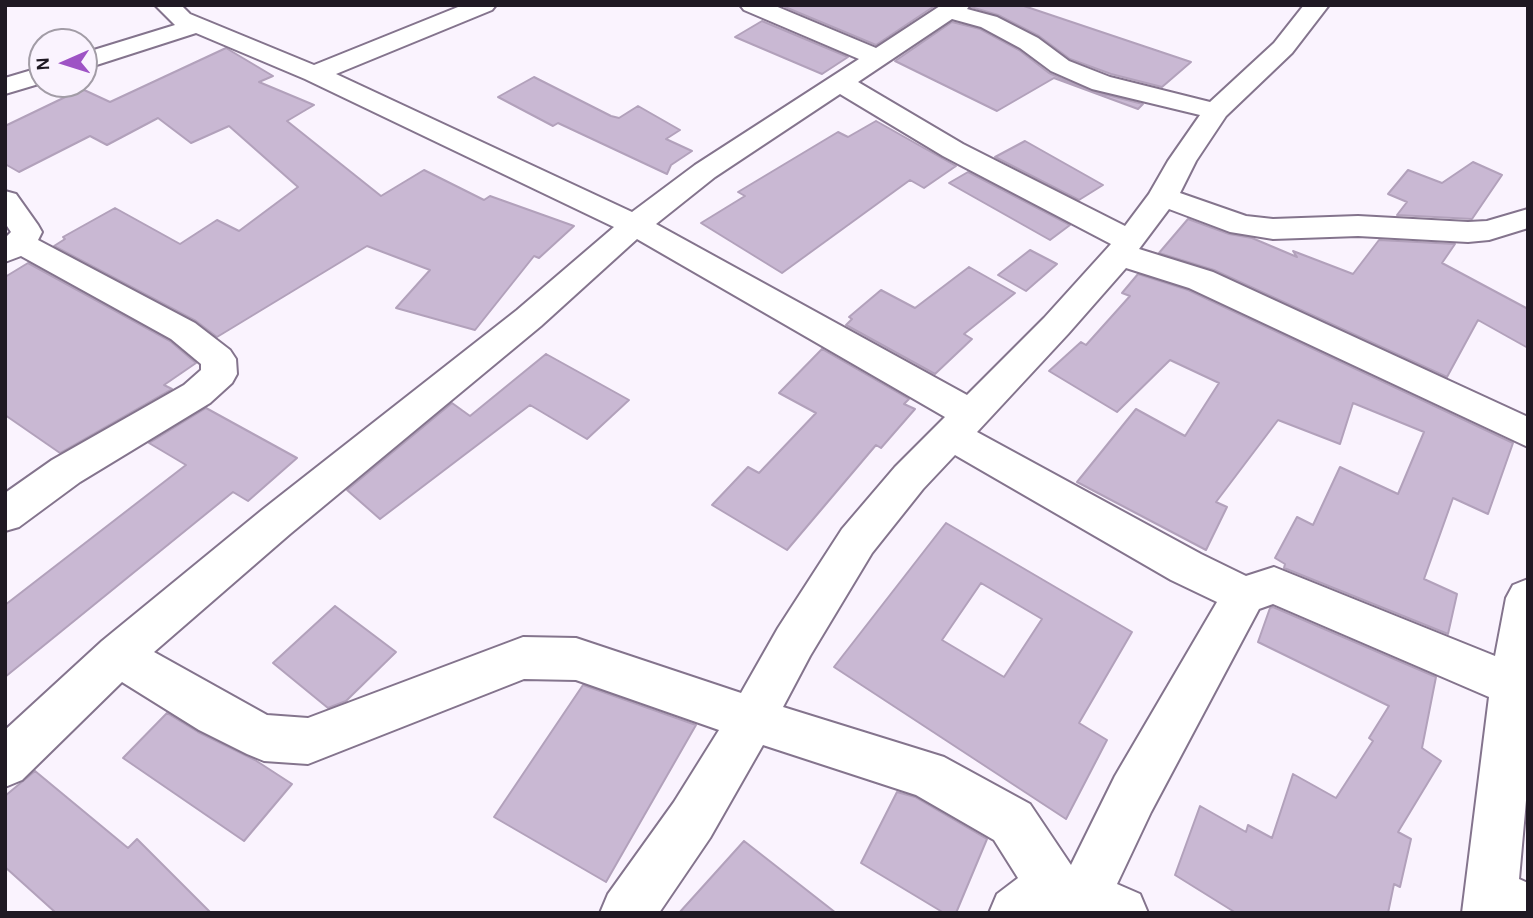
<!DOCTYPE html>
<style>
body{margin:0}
#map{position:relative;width:1533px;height:918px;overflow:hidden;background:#faf3fe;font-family:"Alegreya Sans",sans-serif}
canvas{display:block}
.frame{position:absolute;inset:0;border:7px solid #1f1923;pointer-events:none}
.north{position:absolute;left:28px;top:28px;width:70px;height:70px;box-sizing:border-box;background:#faf3fe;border:2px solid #a29ca6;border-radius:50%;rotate:267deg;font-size:19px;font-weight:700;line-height:28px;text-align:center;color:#1f1923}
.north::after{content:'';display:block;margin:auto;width:24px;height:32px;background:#9e53c5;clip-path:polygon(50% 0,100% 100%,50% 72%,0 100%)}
</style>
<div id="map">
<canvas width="1533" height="918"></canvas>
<div class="frame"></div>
<div class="north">N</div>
</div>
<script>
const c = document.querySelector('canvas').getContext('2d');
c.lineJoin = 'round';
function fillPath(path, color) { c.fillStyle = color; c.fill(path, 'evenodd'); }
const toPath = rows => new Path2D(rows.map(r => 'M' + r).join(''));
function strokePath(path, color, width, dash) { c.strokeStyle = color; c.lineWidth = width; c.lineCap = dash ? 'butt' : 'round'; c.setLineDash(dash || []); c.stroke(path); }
const building = toPath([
 [789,5,936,5,876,45,785,7,789,5],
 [972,5,1021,5,1191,62,1162,87,1111,74,1070,59,1039,36,998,15,971,7,972,5],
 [762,21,848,57,822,74,735,37,762,21],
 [952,22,980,29,1019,50,1049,73,1091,91,1143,104,1138,109,1054,78,997,111,895,61,952,22],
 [226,48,273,76,259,82,314,105,287,121,381,196,424,170,484,200,490,196,574,226,539,258,534,256,475,330,396,308,430,270,367,246,217,337,196,321,54,246,65,239,63,237,115,208,180,244,217,220,239,231,298,187,229,126,191,143,158,118,107,145,90,136,19,172,5,164,5,126,82,89,110,102,226,48],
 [534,77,611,116,619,118,638,106,680,130,666,139,692,151,671,165,667,174,558,123,553,126,498,97,534,77],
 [876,121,956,166,924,188,910,180,782,273,701,223,745,196,738,192,838,132,848,137,876,121],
 [1025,141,1103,185,1079,200,995,157,1025,141],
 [1473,162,1502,175,1472,219,1397,215,1407,202,1388,194,1408,170,1442,183,1473,162],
 [968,172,1070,225,1050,240,949,183,968,172],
 [1188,219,1229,234,1252,238,1297,257,1293,251,1353,274,1379,240,1455,244,1442,263,1528,309,1528,348,1478,320,1447,377,1214,270,1159,253,1188,219],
 [1030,250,1057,264,1026,291,998,275,1030,250],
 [28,263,170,341,196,363,164,385,172,389,60,453,5,415,5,277,28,263],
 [969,267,1015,293,964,334,972,339,935,374,846,325,852,319,849,317,881,290,915,308,969,267],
 [1138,274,1188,290,1513,443,1488,514,1453,498,1424,579,1457,594,1448,634,1284,568,1285,564,1275,558,1297,517,1313,525,1340,467,1398,494,1424,432,1353,403,1340,444,1278,420,1216,502,1227,507,1206,550,1077,482,1136,409,1185,436,1219,383,1170,360,1117,412,1049,371,1081,342,1086,345,1130,296,1122,293,1138,274],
 [822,349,909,399,904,404,915,409,881,448,876,445,787,550,712,505,748,467,759,473,816,413,779,393,822,349],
 [546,354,629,400,587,439,530,405,380,519,347,490,452,403,470,416,546,354],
 [206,408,297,458,248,501,233,492,5,677,5,605,186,465,149,443,206,408],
 [946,523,1132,632,1079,723,1107,740,1066,819,834,667,946,523],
 [981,583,1042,619,1004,677,942,640,981,583],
 [335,606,396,652,346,701,328,708,273,663,335,606],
 [1273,607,1436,677,1422,748,1441,761,1398,832,1411,839,1400,887,1394,884,1388,913,1236,913,1175,875,1200,806,1246,832,1248,825,1272,838,1293,774,1336,798,1373,741,1369,738,1389,706,1258,642,1270,608,1273,607],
 [583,685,696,725,606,882,494,817,583,685],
 [167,713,198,732,255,760,292,784,244,841,123,758,167,713],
 [35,771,128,848,137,839,211,913,56,913,5,867,5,796,35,771],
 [897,792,915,797,987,839,956,913,944,913,861,863,897,792],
 [744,841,836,913,679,913,744,841]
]);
fillPath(building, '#c9b8d3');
strokePath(building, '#b2a1bb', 2);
const minor = toPath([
 [155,5,181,5,190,14,314,65,463,5,496,5,492,10,336,74,632,212,695,165,859,59,744,10,740,5,773,5,876,48,940,6,970,5,967,9,997,17,1038,38,1069,61,1110,77,1210,102,1274,43,1304,5,1329,5,1292,53,1226,116,1196,161,1180,193,1246,216,1273,219,1358,216,1468,222,1487,221,1528,209,1528,228,1489,240,1468,242,1358,236,1273,239,1230,232,1169,209,1139,249,1213,272,1528,417,1528,447,1189,288,1126,268,1068,334,977,432,1201,554,1246,576,1274,567,1495,656,1506,598,1513,585,1528,579,1528,778,1519,879,1528,883,1528,913,1462,913,1489,697,1273,604,1259,609,1151,812,1117,884,1140,894,1148,913,989,913,997,894,1018,878,994,840,916,795,763,745,710,838,659,913,600,913,608,894,674,802,719,730,576,680,524,679,308,764,264,761,247,754,199,730,122,682,22,780,5,787,5,730,102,641,262,510,517,310,614,227,305,79,196,33,84,69,84,53,175,25,155,5],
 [952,19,981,27,1020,48,1051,71,1092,89,1200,115,1168,161,1149,194,1125,226,963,144,858,82,952,19],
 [840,94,943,156,1111,244,1044,318,967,395,656,224,715,177,840,94],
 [637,239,945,417,895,467,842,529,778,628,741,693,576,638,523,637,308,718,267,715,154,652,290,534,541,326,637,239],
 [955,455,1171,580,1217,602,1115,776,1071,865,1030,804,944,757,783,707,810,656,872,553,923,489,955,455],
 [42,67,42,83,5,94,5,78,42,67],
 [5,191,16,194,38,225,42,232,38,240,195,323,230,350,236,359,237,374,232,383,210,403,80,482,19,527,5,531,5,493,52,460,184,385,201,370,201,364,171,339,21,256,5,262,5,238,11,232,5,223,5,191]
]);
strokePath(minor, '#84748d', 4);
fillPath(minor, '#fff');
</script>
